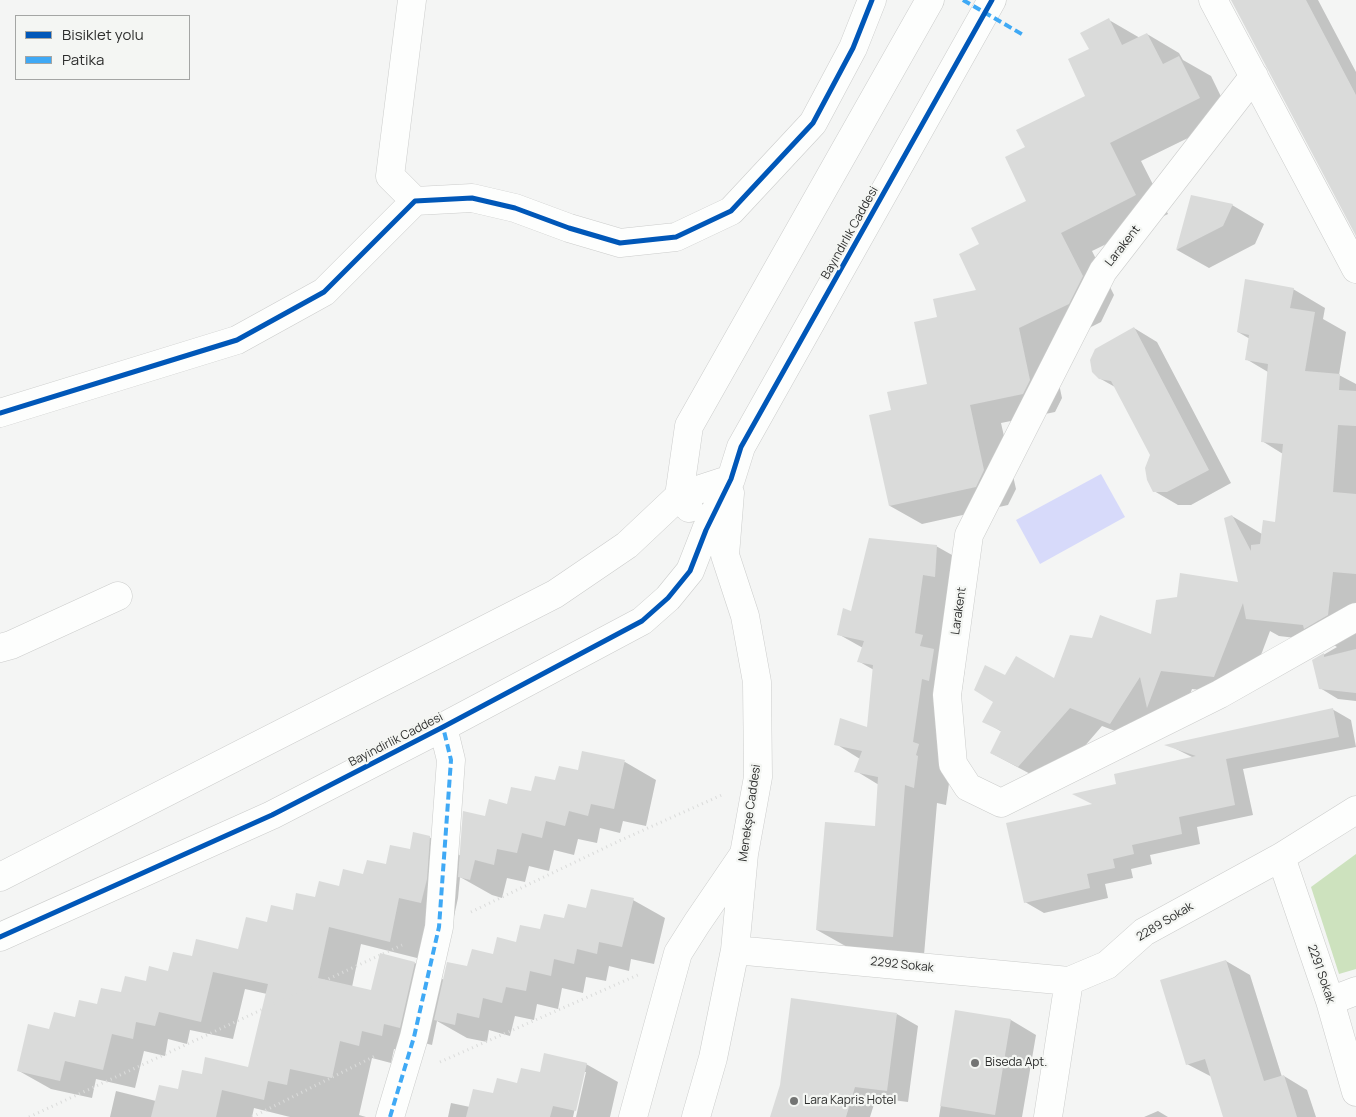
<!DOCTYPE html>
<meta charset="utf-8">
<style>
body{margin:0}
#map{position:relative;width:1356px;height:1117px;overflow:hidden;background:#f4f5f4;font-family:Manrope,sans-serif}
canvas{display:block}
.legend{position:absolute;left:15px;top:15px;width:175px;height:65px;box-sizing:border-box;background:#f4f6f3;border:1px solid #a4a6a4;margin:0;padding:6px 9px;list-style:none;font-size:15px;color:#2d2e2d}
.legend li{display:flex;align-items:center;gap:10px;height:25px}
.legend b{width:25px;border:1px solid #a4a6a4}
</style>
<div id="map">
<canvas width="1356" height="1117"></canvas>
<ul class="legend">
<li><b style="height:6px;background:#0057b8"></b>Bisiklet yolu</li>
<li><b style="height:6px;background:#3fa9f5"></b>Patika</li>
</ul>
</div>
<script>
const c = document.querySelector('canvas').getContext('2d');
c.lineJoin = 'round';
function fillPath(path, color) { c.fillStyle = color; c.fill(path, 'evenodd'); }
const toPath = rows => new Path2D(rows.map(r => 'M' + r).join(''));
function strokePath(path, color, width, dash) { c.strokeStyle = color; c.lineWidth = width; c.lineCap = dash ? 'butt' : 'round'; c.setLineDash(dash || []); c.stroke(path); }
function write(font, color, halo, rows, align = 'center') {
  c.font = font + ' Manrope,sans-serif'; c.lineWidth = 4.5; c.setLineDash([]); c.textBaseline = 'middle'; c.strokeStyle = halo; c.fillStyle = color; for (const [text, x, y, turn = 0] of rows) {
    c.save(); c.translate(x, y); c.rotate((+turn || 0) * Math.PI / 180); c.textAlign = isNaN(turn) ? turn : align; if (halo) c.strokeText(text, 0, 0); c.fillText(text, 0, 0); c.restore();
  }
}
fillPath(toPath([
 [1356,854,1356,969,1339,974,1311,887]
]), '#cde2be');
fillPath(toPath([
 [1101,474,1125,517,1040,564,1016,520]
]), '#d7dafa');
fillPath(toPath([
 [1232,0,1318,0,1356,72,1356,233],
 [1109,20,1140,38,1147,34,1179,53,1183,60,1211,76,1231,117,1141,161,1168,214,1092,251,1114,295,1101,322,1051,347,1062,398,1055,412,1001,423,1016,489,1008,505,922,524,890,506,893,411,928,384,938,318,978,291,981,244,1027,201,1026,147,1087,96,1090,50],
 [1192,197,1232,205,1264,224,1255,244,1209,268,1177,250],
 [1293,289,1325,308,1323,319,1346,332,1339,375,1356,384,1356,701,1338,699,1320,688,1313,661,1337,647,1329,642,1279,636,1270,631,1246,695,1192,689,1179,725,1142,741,1102,726,1051,785,991,753,1002,732,984,721,995,702,1005,676,1055,680,1093,639,1152,636,1178,598,1240,583,1232,516,1262,534,1277,523,1283,454,1262,441,1268,372,1246,359,1250,339,1238,332],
 [1134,328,1157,342,1231,483,1191,505,1178,505,1154,491,1151,455,1115,387,1099,378],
 [936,546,968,564,952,661,965,668,946,805,937,803,924,955,849,948,817,930,876,828,879,785,856,771,860,759,836,744,868,729,874,670,858,661,863,648,838,634,852,612],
 [1332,709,1351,720,1356,747,1243,769,1253,815,1197,827,1200,844,1150,855,1152,864,1131,869,1133,878,1105,884,1108,898,1044,913,1025,902,1094,805,1117,785,1194,758,1168,745],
 [625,762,656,780,646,826,623,821,620,833,600,828,597,843,578,839,574,855,554,850,549,871,529,866,525,882,507,878,502,898,492,895,460,877,458,898,453,921,421,959,361,944,352,987,372,992,415,963,444,980,541,931,587,909,633,900,665,918,654,964,631,959,629,971,609,966,606,981,586,977,583,993,562,988,558,1009,537,1004,534,1020,515,1016,510,1036,489,1030,487,1042,467,1038,437,1021,432,1045,416,1041,414,1054,394,1049,391,1063,372,1058,359,1115,366,1117,290,1117,254,1108,252,1117,110,1117,116,1091,156,1101,179,1090,203,1076,249,1069,267,994,245,989,233,1039,190,1030,187,1044,168,1039,165,1056,144,1051,135,1088,96,1079,92,1098,51,1089,19,1071,50,1031,122,994,169,972,193,957,239,950,268,924,387,865,429,837,461,856,486,818,532,793,579,771],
 [1226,961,1250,975,1282,1077,1284,1076,1307,1090,1316,1117,1225,1117,1212,1077,1187,1064],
 [956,1012,1011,1020,1036,1035,1022,1117,939,1117],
 [897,1014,918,1026,908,1102,876,1098,870,1117,772,1117],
 [586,1064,618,1082,610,1117,576,1117,586,1072,583,1072,573,1117,448,1117,451,1103,470,1107,541,1074],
 [1158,1111,1168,1117,1144,1117]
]), '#0003');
fillPath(toPath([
 [1231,0,1306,0,1356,95,1356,236],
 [1109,18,1122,45,1147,33,1163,64,1179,56,1200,98,1110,143,1136,195,1061,233,1083,276,1069,304,1019,328,1030,380,1023,394,970,405,984,470,976,487,889,506,869,415,891,410,887,392,927,384,914,322,937,317,933,299,976,290,959,254,979,244,971,228,1026,201,1005,157,1025,147,1016,130,1085,96,1068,59,1089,49,1080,33],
 [1191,195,1233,204,1223,226,1176,250],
 [1245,279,1294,288,1290,308,1315,312,1305,371,1340,374,1339,390,1356,391,1356,426,1338,425,1333,492,1356,494,1356,574,1333,572,1328,615,1304,629,1303,625,1246,619,1243,603,1214,677,1161,671,1147,708,1140,677,1110,724,1070,708,1018,767,990,753,1001,731,982,722,993,702,974,690,985,665,1005,675,1016,656,1054,678,1070,635,1092,638,1100,615,1151,634,1156,600,1177,597,1180,573,1238,582,1224,518,1232,515,1251,551,1251,545,1260,544,1263,520,1275,522,1283,444,1261,442,1268,364,1245,360,1249,335,1237,332],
 [1134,327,1209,470,1167,492,1153,492,1147,480,1145,468,1150,455,1111,381,1099,379,1092,372,1090,360,1095,349],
 [869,538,937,545,935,577,923,575,915,633,923,635,920,646,934,649,929,681,922,679,913,742,919,744,916,755,918,756,914,788,905,785,893,937,816,930,825,822,875,826,878,777,854,772,862,751,834,745,840,718,867,727,873,665,857,662,864,641,837,635,843,608,851,611],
 [1356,649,1356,693,1319,689,1312,660,1324,653,1324,657],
 [1333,708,1339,737,1226,759,1235,805,1179,817,1182,834,1132,845,1134,854,1113,859,1115,868,1087,874,1090,888,1024,903,1006,823,1092,804,1072,794,1116,784,1114,774,1196,756,1164,745],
 [582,751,625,760,614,809,591,804,588,816,569,811,565,826,546,821,542,838,522,833,517,853,497,849,494,865,475,860,470,880,458,877,463,811,485,816,489,799,507,804,511,787,531,791,535,776,555,780,559,766,578,770],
 [413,832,430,836,427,879,421,903,399,898,390,942,329,927,318,978,371,990,380,953,415,962,400,1028,384,1024,382,1036,362,1031,359,1046,340,1041,332,1078,290,1069,287,1085,268,1081,264,1100,222,1090,216,1117,151,1117,159,1085,178,1089,182,1070,202,1074,205,1057,248,1067,268,984,213,972,201,1022,159,1012,155,1026,136,1022,133,1039,112,1034,103,1070,65,1061,60,1081,17,1071,28,1024,49,1029,54,1012,75,1017,79,1000,97,1004,101,988,121,992,125,976,146,981,149,966,168,971,173,952,192,956,196,939,238,949,246,917,267,922,271,905,293,910,296,893,315,897,319,881,339,886,343,869,363,874,367,860,386,864,390,845,410,849],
 [591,889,634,898,622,947,599,942,597,954,577,949,574,964,554,959,551,976,530,971,526,991,506,987,502,1003,483,998,479,1018,457,1013,455,1025,434,1020,447,962,467,966,472,949,493,954,497,937,516,942,520,925,540,929,544,914,564,918,568,904,586,908],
 [1226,960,1264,1081,1284,1075,1297,1117,1223,1117,1205,1059,1186,1065,1160,980],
 [791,998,897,1013,887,1091,855,1087,846,1117,770,1117,780,1085],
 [955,1010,1011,1019,995,1115,940,1106],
 [544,1053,587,1063,576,1111,553,1106,550,1117,466,1117,473,1089,493,1093,497,1078,517,1083,521,1068,540,1072]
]), '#dadbda');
const minor = toPath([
 [412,0,390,176,415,201],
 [1213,0,1356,269],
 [1254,76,1103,271,969,535,947,695,953,764,968,787,1001,803,1220,694,1356,617],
 [0,413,237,340,324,292,415,201,472,198,515,208,569,228,620,243,676,237,731,211,813,123,853,48,872,0],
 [689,508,679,496,689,426,930,0],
 [0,648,11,645,118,596],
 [1281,857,1330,1001,1356,1092],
 [0,877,555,594,627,545,679,496,731,479],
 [0,937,272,815,443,727,642,621,668,598,690,571,706,530,731,479,741,447,992,0],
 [735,950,1069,981],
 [1330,1001,1356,991],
 [390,1117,414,1037,439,927,451,760,443,727],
 [633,1117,678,953,697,923,742,857],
 [696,1117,713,1058,735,950,744,854,758,777,757,682,745,616,725,555,730,493],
 [1048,1117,1069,981,1107,965,1144,932,1281,857,1356,810]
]);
strokePath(minor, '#cbcccb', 29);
strokePath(toPath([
 [471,912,619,841,724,794],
 [440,1062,640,974],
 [29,1117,402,945],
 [252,1117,375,1056]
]), '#dadbda', 3, [1, 4]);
strokePath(minor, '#fdfefd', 28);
strokePath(toPath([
 [963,0,1025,36],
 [390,1117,414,1037,439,927,451,760,443,727]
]), '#3fa9f5', 4, [8, 4]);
strokePath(toPath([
 [0,413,237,340,324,292,415,201,472,198,515,208,569,228,620,243,676,237,731,211,813,123,853,48,872,0],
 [0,937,272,815,443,727,642,621,668,598,690,571,706,530,731,479,741,447,992,0]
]), '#0057b8', 5);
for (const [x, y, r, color] of [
 [975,1063,5,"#737473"],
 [794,1101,5,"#737473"]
]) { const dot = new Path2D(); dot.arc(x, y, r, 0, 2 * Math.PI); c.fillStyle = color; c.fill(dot); strokePath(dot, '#f4f6f3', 2); }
write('12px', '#2d2e2d', '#f4f6f3', [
 ["Bayındırlık Caddesi",850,233,-61],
 ["Larakent",1123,246,-52],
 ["Larakent",959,611,-82],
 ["Bayindirlik Caddesi",396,740,-27],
 ["Menekşe Caddesi",750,813,-82],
 ["2289 Sokak",1165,922,-31],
 ["2292 Sokak",902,965,6],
 ["2291 Sokak",1321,974,71]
]);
write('12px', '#2d2e2d', '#f4f6f3', [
 ["Biseda Apt.",985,1063],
 ["Lara Kapris Hotel",804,1101]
], 'left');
</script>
